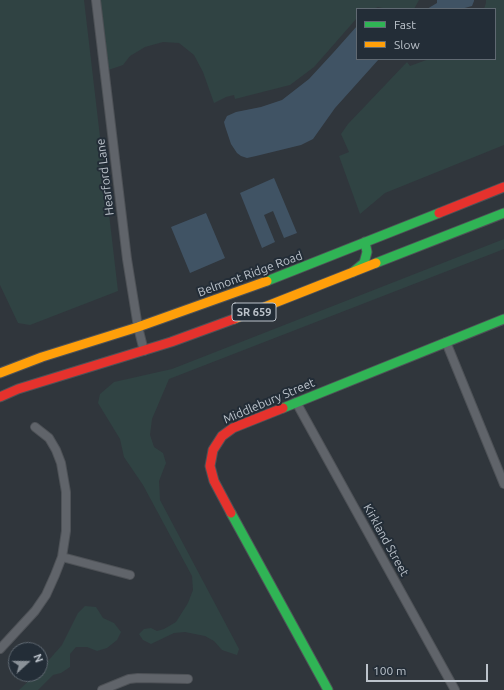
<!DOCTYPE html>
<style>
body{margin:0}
#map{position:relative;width:504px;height:690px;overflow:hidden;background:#30363c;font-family:Ubuntu,sans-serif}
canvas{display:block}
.legend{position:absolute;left:356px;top:8px;width:140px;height:52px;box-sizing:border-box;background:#232d37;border:1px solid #606972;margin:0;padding:5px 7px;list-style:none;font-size:12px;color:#bcc3cb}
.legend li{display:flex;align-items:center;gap:8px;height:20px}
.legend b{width:20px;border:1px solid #606972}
.north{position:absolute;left:8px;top:642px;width:40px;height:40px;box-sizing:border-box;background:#232d37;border:1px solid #606972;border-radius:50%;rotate:69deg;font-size:11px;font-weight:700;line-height:16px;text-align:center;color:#bcc3cb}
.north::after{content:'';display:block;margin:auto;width:14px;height:18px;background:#8b9299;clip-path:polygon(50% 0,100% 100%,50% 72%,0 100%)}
.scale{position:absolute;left:366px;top:664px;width:122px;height:18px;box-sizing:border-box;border:2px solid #bcc3cb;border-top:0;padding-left:5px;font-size:12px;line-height:14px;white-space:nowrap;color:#bcc3cb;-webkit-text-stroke:3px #232d37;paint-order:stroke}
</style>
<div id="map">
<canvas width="504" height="690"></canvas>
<ul class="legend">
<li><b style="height:5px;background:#30b455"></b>Fast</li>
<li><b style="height:5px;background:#ff9f0a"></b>Slow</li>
</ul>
<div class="north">N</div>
<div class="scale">100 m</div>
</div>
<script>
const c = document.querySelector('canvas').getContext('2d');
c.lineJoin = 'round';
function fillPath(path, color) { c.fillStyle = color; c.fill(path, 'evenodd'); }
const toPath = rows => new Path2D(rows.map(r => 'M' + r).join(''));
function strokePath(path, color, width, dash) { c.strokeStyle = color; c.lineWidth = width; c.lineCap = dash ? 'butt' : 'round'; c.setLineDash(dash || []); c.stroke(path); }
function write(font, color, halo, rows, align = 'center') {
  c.font = font + ' Ubuntu,sans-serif'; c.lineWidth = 4; c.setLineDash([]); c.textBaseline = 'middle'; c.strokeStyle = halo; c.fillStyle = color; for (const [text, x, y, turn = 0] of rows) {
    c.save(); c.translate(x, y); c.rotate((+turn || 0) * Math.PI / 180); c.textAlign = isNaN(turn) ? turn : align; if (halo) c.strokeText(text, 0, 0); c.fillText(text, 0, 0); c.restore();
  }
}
fillPath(toPath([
 [0,0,84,0,118,291,30,325,18,323,0,285],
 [100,0,419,0,414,9,387,9,378,7,373,9,357,9,357,18,314,67,290,85,235,99,234,95,226,97,214,103,203,72,194,55,179,43,163,42,145,47,130,56,123,65,108,70],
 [486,0,504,0,504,145,385,193,360,214,339,156,349,152,341,134,348,124,407,62,410,66,429,59,495,59,495,9,484,9,486,3],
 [504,239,504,249,169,379,152,419,150,435,154,447,163,453,166,463,159,481,160,500,239,649,237,655,222,650,214,641,205,636,185,632,174,633,151,644,143,640,139,634,144,629,151,628,157,631,164,629,176,622,188,603,193,590,192,576,143,485,124,457,120,439,98,403,100,394,114,382,172,369],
 [85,606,96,607,103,618,114,623,121,632,117,640,107,648,97,651,87,647,76,647,70,654,70,667,61,673,53,675,38,690,19,690,36,674,40,674,40,670,62,645,78,613]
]), '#304343');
fillPath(toPath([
 [437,0,474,0,474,1,472,6,461,9,427,9,437,3],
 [357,26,357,59,379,59,335,108,313,139,301,145,256,156,247,158,241,156,237,153,231,144,225,126,224,122,227,116,236,112,261,107,282,100,309,79,333,53],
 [274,178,297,233,284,238,273,211,264,215,275,242,262,248,240,193],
 [206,213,225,258,190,273,171,227]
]), '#405364');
const street = toPath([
 [96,0,127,259,138,327,144,351],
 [446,342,504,484],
 [296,402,455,690],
 [62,557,130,575],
 [0,649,35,611,46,595,55,575,62,557,66,531,66,492,61,463,56,450,49,438,35,427],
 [102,690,129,679,138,678,188,679]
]);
const fast = toPath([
 [376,263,504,213],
 [353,272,364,263,367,252,365,242],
 [267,281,439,213],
 [283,408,504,319],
 [231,513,328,690]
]);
const slow = toPath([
 [234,319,376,263],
 [0,373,42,357,138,327,267,281]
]);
const jam = toPath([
 [439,213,504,187],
 [0,397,18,389,171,342,234,319],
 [231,513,214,481,210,466,213,450,222,436,233,428,283,408]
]);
strokePath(street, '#4e5257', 10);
strokePath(fast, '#4e5257', 11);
strokePath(slow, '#4e5257', 11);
strokePath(jam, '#4e5257', 11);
strokePath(street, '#60646a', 8);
strokePath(fast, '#30b455', 9);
strokePath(slow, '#ff9f0a', 9);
strokePath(jam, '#e5322d', 9);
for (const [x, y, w] of [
 [254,312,44]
]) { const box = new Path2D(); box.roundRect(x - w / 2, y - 9, w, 18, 3); c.fillStyle = '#232d37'; c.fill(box); strokePath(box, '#bcc3cb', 1); }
write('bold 11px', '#bcc3cb', null, [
 ["SR 659",254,312]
]);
write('12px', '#bcc3cb', '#232d37', [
 ["Hearford Lane",105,177,-97],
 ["Belmont Ridge Road",250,274,-20],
 ["Middlebury Street",269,401,-23],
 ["Kirkland Street",386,540,61]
]);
</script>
